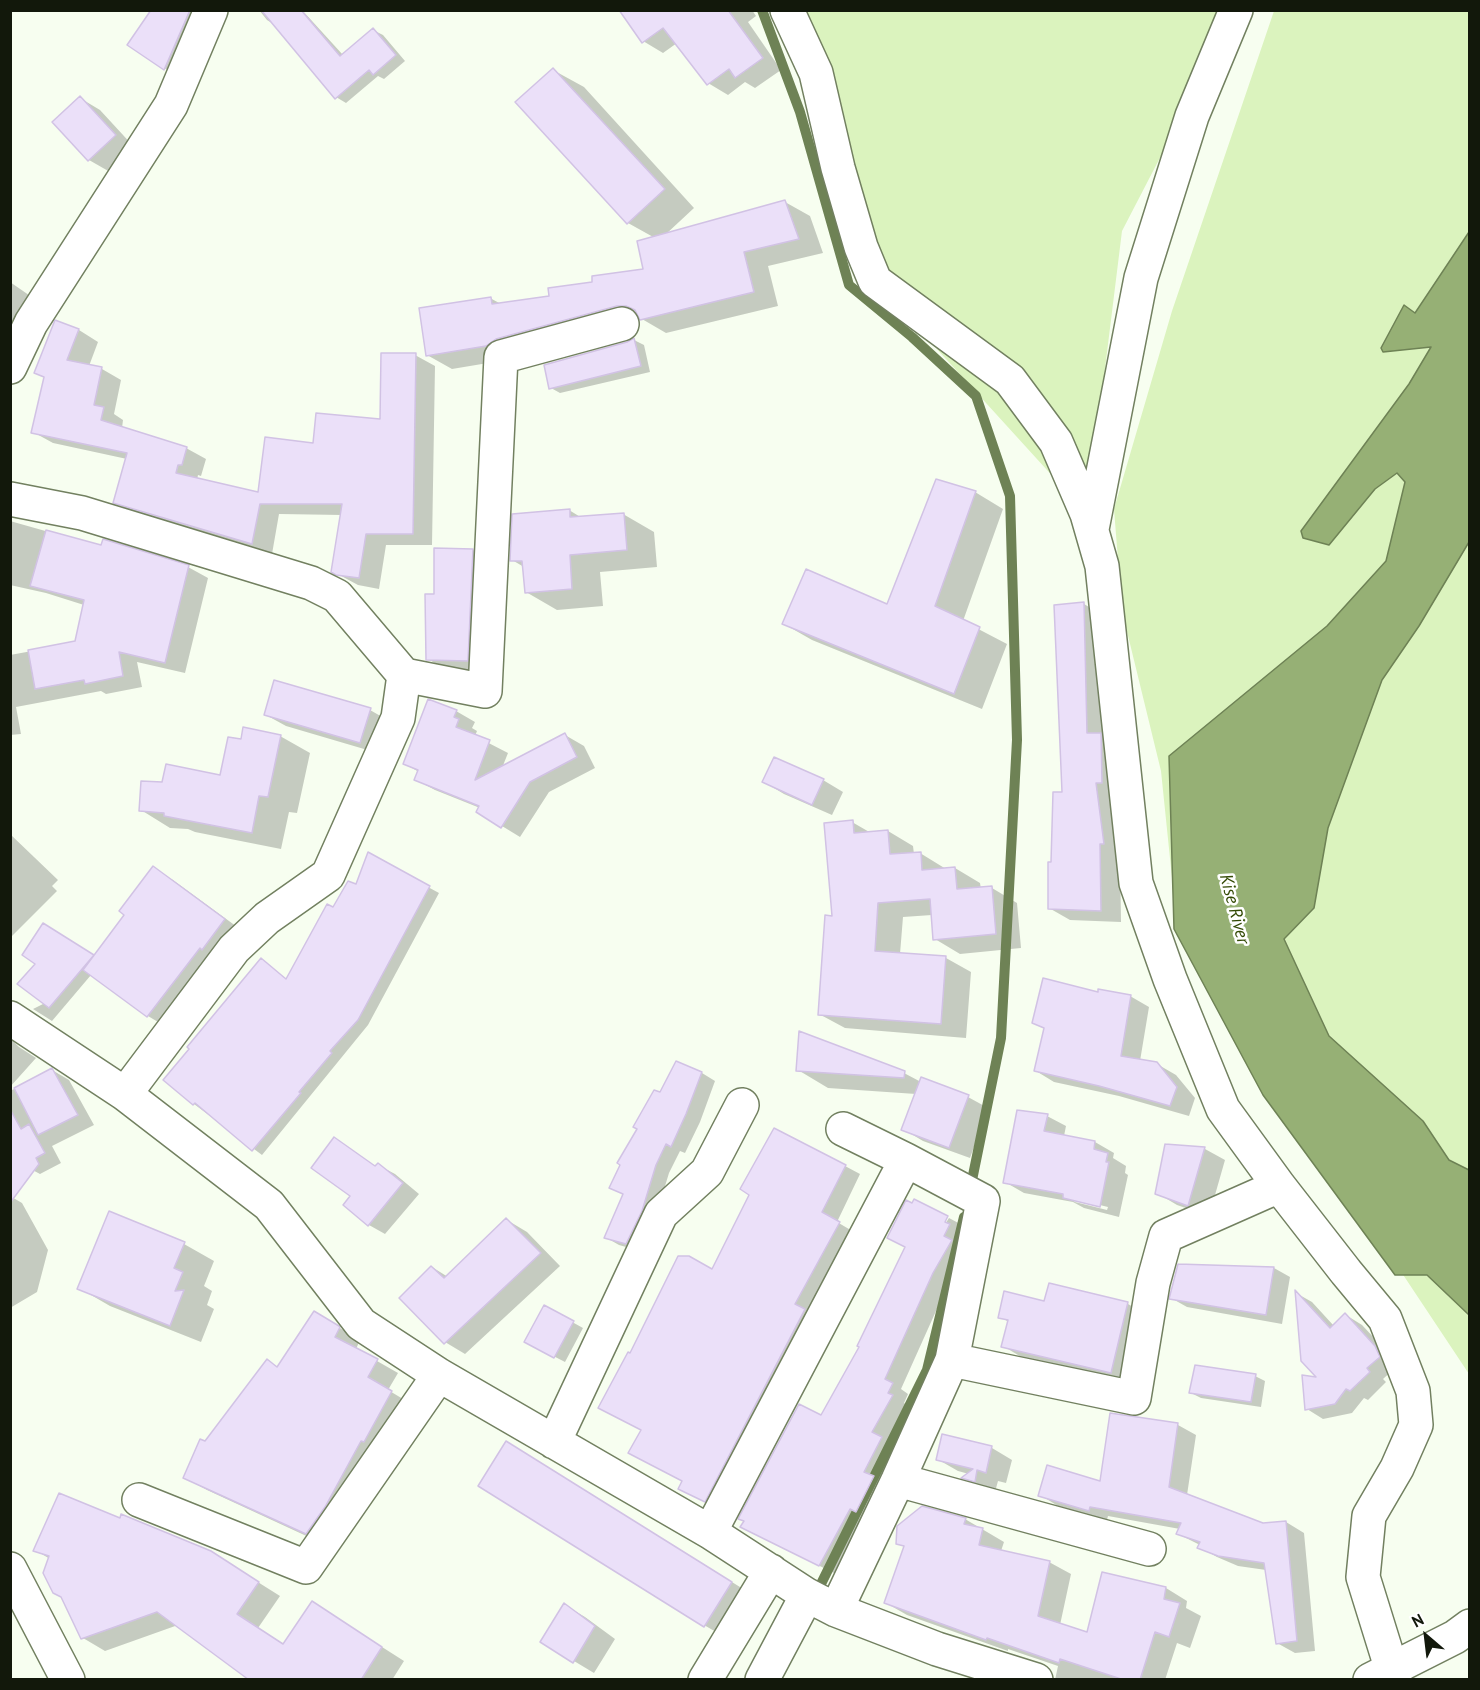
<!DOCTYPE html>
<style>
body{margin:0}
#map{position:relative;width:1480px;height:1690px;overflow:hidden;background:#f7fef0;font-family:"PT Sans",sans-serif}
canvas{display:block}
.frame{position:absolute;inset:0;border:12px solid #12180b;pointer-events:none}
.north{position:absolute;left:1396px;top:1606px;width:60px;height:60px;-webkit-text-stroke:4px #fff;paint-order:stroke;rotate:332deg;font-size:16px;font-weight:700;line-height:24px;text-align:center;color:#12180b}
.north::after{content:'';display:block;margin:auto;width:21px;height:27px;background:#12180b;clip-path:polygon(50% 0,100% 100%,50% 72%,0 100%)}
</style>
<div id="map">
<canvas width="1480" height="1690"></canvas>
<div class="frame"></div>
<div class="north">N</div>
</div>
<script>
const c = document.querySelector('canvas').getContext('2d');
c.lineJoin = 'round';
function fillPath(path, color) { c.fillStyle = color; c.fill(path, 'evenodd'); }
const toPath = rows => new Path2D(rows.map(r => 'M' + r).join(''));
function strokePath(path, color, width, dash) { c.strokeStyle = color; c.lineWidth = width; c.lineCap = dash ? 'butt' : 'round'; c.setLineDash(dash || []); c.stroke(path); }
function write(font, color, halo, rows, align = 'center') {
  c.font = font + ' "PT Sans",sans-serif'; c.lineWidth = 5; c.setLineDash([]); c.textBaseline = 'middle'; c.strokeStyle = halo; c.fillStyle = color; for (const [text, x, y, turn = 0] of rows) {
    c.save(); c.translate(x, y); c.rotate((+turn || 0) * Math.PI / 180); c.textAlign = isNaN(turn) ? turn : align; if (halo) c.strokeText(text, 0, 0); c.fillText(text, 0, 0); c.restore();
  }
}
fillPath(toPath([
 [798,11,1236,11,1122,231,1087,514,875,281],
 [1274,11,1469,11,1469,1374,1178,936,1161,771,1122,611,1114,509,1172,311]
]), '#dbf3be');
const water = toPath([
 [1469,232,1469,542,1419,626,1382,680,1328,828,1314,908,1284,939,1329,1036,1423,1121,1449,1160,1469,1170,1469,1315,1427,1275,1395,1275,1263,1095,1174,929,1169,756,1327,626,1386,561,1405,482,1397,473,1375,489,1329,545,1303,538,1301,531,1409,384,1431,347,1383,352,1381,348,1404,305,1415,313,1469,232]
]);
fillPath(water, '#96b075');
strokePath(water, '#6e8255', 1.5);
fillPath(toPath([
 [153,10,216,10,184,79,164,68],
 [259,10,302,10,343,55,373,30,383,35,405,61,384,79,378,76,346,103,336,97,275,25,267,20],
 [635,10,752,10,756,16,748,22,781,70,755,88,745,82,728,95,708,83,677,43,663,53,643,41],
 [553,70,584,87,694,208,665,235,785,202,810,216,823,253,768,266,778,306,666,333,611,301,610,303,639,320,521,353,512,359,452,369,427,355,490,298,501,304,551,297,594,283,645,270,655,238,628,223],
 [80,98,100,110,135,148,110,172,89,160,54,122],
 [10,282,39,302,10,347],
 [79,330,98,342,89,366,102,369,121,380,114,414,123,420,122,428,186,448,206,459,201,476,198,475,197,480,260,493,315,445,381,420,415,355,435,366,432,545,386,545,379,589,358,585,332,571,342,515,279,514,272,554,135,514,115,502,127,459,53,443,33,432],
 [634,340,644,345,650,372,560,393,551,388],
 [975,492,1003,509,963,621,1007,644,982,709,812,640,784,624,888,606],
 [569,510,582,518,623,514,654,532,657,567,600,572,603,606,557,610,526,592,524,567,512,560],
 [10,521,102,547,188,567,208,578,185,673,137,662,142,687,106,694,101,691,16,707,21,734,10,735,10,655,76,643,84,605,46,593,10,585],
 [473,550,490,560,485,670,446,670,428,659,435,596],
 [1084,604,1104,616,1120,855,1121,922,1070,920,1049,908,1052,863,1063,793],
 [370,710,391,722,381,754,286,726,266,715],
 [456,711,475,722,472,728,477,731,475,736,508,753,502,768,565,735,584,746,595,768,549,792,520,837,502,826,480,808,435,790,416,780,419,772,405,764],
 [280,736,310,753,297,813,289,812,281,849,195,832,188,829,170,828,141,810,164,783,222,777,242,741],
 [823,780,843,792,832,815,784,794,764,782],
 [852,822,871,833,888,831,913,846,914,854,920,853,946,869,955,868,980,883,981,889,992,888,1017,903,1021,948,960,954,935,939,932,915,903,917,900,954,946,958,971,972,966,1038,845,1028,819,1014,834,917],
 [10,834,58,880,52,886,57,891,12,936,10,935],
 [369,855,439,893,368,1025,262,1155,194,1104,261,960,288,980,357,886],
 [153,868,173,880,244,932,168,1028,148,1016,91,975,52,1021,33,1009,45,1003,37,964,53,930,95,957,126,914],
 [1099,993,1130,996,1149,1007,1140,1061,1157,1064,1176,1075,1195,1098,1189,1116,1119,1096,1054,1082,1036,1071,1045,1029,1034,1023],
 [10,1038,19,1047,36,1058,10,1087],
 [52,1070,69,1080,94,1125,52,1146,61,1163,40,1174,23,1165,10,1128,10,1091],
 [798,1070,904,1073,921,1082,968,1097,988,1108,970,1158,923,1141,903,1129,916,1094,828,1088],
 [702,1073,715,1081,700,1122,685,1153,680,1151,669,1173,655,1219,640,1251,619,1245,605,1237,625,1195,611,1187,661,1094],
 [1047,1116,1066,1126,1064,1136,1095,1142,1114,1153,1113,1158,1126,1166,1125,1173,1128,1175,1119,1217,1084,1208,1073,1202,1024,1193,1005,1182],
 [1071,1198,1108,1207,1107,1210,1075,1202],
 [334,1139,376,1167,378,1165,395,1174,419,1194,385,1234,369,1225,352,1196],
 [1166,1146,1205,1149,1225,1160,1209,1216,1177,1205,1157,1193],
 [845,1166,860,1174,837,1222,854,1232,720,1509,695,1497,642,1430,631,1355,713,1271],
 [10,1196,22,1203,48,1250,37,1292,10,1308],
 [949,1218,964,1226,967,1250,949,1282,901,1389,908,1394,904,1403,908,1406,888,1443,898,1448,836,1574,759,1536,822,1417],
 [507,1220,527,1232,560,1266,465,1354,445,1342,432,1267,448,1277],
 [184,1244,214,1261,204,1286,212,1291,207,1305,214,1309,201,1342,110,1306,79,1288],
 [1274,1268,1290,1277,1282,1324,1187,1307,1171,1298],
 [1296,1293,1312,1302,1334,1326,1346,1315,1362,1325,1392,1357,1396,1367,1383,1379,1386,1382,1368,1400,1364,1398,1352,1413,1323,1419,1307,1409,1320,1380],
 [1046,1303,1128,1304,1158,1321,1142,1390,1033,1364,1003,1346,1009,1322,1000,1317],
 [545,1307,583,1328,565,1362,526,1342],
 [315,1313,360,1340,356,1349,398,1373,388,1390,413,1405,328,1546,207,1490,185,1478,205,1443,267,1361,278,1367],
 [1255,1376,1265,1381,1261,1407,1201,1398,1191,1393],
 [1112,1415,1178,1425,1196,1435,1187,1495,1263,1524,1286,1522,1304,1533,1315,1651,1295,1653,1277,1643,1266,1570,1238,1566,1217,1557,1199,1547,1200,1545,1178,1534,1180,1529,1108,1516,1107,1520,1058,1506,1040,1495,1101,1482],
 [943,1436,992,1448,1012,1460,1006,1483,998,1481,995,1492,983,1489,964,1478,969,1474,958,1471,937,1459],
 [507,1443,761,1600,735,1643,704,1625],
 [965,1519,1004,1542,1001,1551,1049,1562,1071,1574,1060,1625,1088,1634,1103,1574,1166,1588,1187,1601,1186,1608,1201,1616,1190,1648,1177,1643,1165,1680,1055,1680,1058,1666,1008,1649,1008,1651,907,1615,886,1603,905,1547,898,1543],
 [120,1520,210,1552,280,1596,258,1628,285,1645,313,1603,404,1661,392,1680,245,1680,247,1677,178,1625,105,1651,83,1638,50,1559,35,1550],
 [565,1605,585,1617,615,1639,594,1673,574,1661]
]), '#0003');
strokePath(toPath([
 [762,10,800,112,849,285,912,337,976,396,1010,496,1017,740,1001,1038,970,1190],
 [815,1596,927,1370,964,1217]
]), '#6e8255', 10);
const building = toPath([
 [151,10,190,10,164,70,127,45,151,10],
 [261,10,301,10,340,56,373,28,396,55,373,75,369,70,335,99,261,10],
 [619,10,728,10,763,58,735,78,729,69,707,85,663,28,642,43,619,10],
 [553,68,665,189,627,224,515,102,553,68],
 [80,96,116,135,88,161,52,122,80,96],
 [785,200,799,239,744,252,754,292,640,320,635,310,626,306,617,306,496,339,486,346,426,356,419,308,491,297,492,304,549,296,548,288,592,282,592,276,643,269,637,241,785,200],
 [55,320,79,329,67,360,102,367,94,405,104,407,101,420,187,447,182,465,178,465,176,473,258,492,265,437,313,443,316,413,380,419,381,353,416,353,413,534,366,534,359,578,336,575,331,572,342,504,260,504,252,544,113,503,127,453,31,433,44,377,34,373,55,320],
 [634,338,641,366,549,389,544,365,627,342,634,338],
 [936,479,976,491,935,606,980,627,954,694,782,624,806,569,887,604,936,479],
 [570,509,570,517,624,513,627,550,570,555,572,589,525,593,522,561,510,561,512,514,570,509],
 [46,530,101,545,103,539,189,565,165,663,119,652,123,676,85,684,84,680,35,689,28,650,75,641,84,600,30,586,46,530],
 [434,548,473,549,468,661,426,660,425,594,434,594,434,548],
 [1084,602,1087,733,1101,733,1102,783,1096,783,1104,844,1100,844,1101,911,1048,909,1048,862,1051,862,1053,792,1062,792,1054,605,1084,602],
 [274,680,371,708,360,743,264,715,274,680],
 [428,699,457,710,454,717,459,719,456,727,490,740,475,780,565,733,577,757,530,782,501,828,476,812,479,806,414,780,418,770,403,764,428,699],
 [243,727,281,735,268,797,259,796,252,833,164,816,164,813,139,811,141,781,162,782,166,764,220,775,228,737,241,739,243,727],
 [774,757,824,779,812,805,762,782,774,757],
 [853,820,854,833,888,830,890,854,921,852,922,870,955,867,957,889,992,886,996,934,933,940,930,899,878,903,875,951,946,956,941,1024,818,1015,825,915,832,916,824,823,853,820],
 [368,852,430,886,358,1020,330,1051,332,1053,299,1092,301,1093,252,1151,195,1103,193,1105,163,1080,189,1049,187,1047,261,958,286,979,327,904,333,907,348,881,356,884,368,852],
 [153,866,225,919,202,950,200,948,147,1017,83,970,124,915,119,911,153,866],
 [43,923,94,955,49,1008,17,984,35,964,22,955,43,923],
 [1043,978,1098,992,1098,989,1131,995,1121,1056,1157,1062,1177,1087,1170,1106,1099,1086,1034,1071,1044,1028,1032,1023,1043,978],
 [799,1031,905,1071,904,1078,796,1071,799,1031],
 [676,1061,702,1072,686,1114,671,1147,666,1144,656,1165,642,1211,626,1244,604,1238,623,1194,609,1188,620,1165,617,1163,637,1129,633,1127,654,1090,660,1092,676,1061],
 [52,1068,78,1115,38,1135,14,1088,52,1068],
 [921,1077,969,1095,949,1148,901,1130,921,1077],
 [10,1109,21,1129,29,1124,45,1153,36,1158,39,1164,10,1203,10,1109],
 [1017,1110,1048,1114,1044,1131,1095,1141,1094,1149,1108,1153,1106,1162,1109,1162,1100,1207,1063,1198,1063,1194,1003,1183,1017,1110],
 [774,1128,846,1165,822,1212,840,1222,795,1304,805,1309,705,1502,678,1489,682,1481,628,1453,641,1430,598,1408,628,1352,630,1353,678,1256,689,1256,712,1269,749,1195,740,1189,774,1128],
 [334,1137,375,1166,378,1163,403,1183,368,1226,343,1205,350,1196,311,1168,334,1137],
 [1165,1144,1205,1147,1188,1206,1155,1194,1165,1144],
 [914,1199,948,1216,945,1222,950,1224,944,1236,952,1240,933,1273,885,1379,893,1383,888,1393,893,1395,872,1432,882,1437,864,1472,874,1476,856,1512,850,1509,819,1566,740,1527,744,1521,738,1519,799,1404,821,1415,859,1347,857,1346,905,1247,887,1238,906,1200,912,1203,914,1199],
 [109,1211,185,1242,174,1268,183,1272,175,1291,184,1290,170,1326,77,1289,109,1211],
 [506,1218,541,1253,444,1344,399,1298,431,1266,444,1278,506,1218],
 [1178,1264,1274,1267,1266,1315,1169,1299,1178,1264],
 [1049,1283,1128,1302,1111,1373,1001,1347,1008,1320,998,1318,1004,1291,1044,1301,1049,1283],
 [1295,1290,1330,1328,1345,1313,1375,1346,1380,1357,1367,1368,1370,1372,1350,1391,1346,1389,1335,1404,1305,1410,1302,1375,1316,1377,1301,1361,1295,1290],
 [544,1305,574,1321,554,1358,524,1342,544,1305],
 [314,1311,339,1326,340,1327,335,1337,378,1359,368,1377,392,1391,364,1442,361,1441,325,1507,306,1534,183,1478,200,1439,205,1441,267,1359,277,1367,314,1311],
 [1195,1365,1256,1374,1251,1402,1189,1393,1195,1365],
 [1110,1413,1178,1423,1169,1487,1263,1523,1286,1521,1297,1641,1276,1644,1264,1563,1218,1556,1197,1548,1200,1542,1176,1534,1181,1523,1090,1507,1089,1511,1038,1496,1047,1465,1100,1481,1110,1413],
 [942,1434,992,1446,986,1473,977,1470,975,1482,961,1478,973,1469,936,1460,942,1434],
 [506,1441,732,1582,704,1627,478,1486,506,1441],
 [59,1493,120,1518,121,1514,211,1551,259,1582,237,1614,283,1644,312,1601,382,1647,361,1680,249,1680,157,1612,81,1639,61,1597,53,1593,43,1573,49,1556,33,1551,59,1493],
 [922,1506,966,1518,964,1524,983,1528,979,1545,1050,1561,1038,1616,1087,1632,1102,1572,1166,1587,1164,1599,1180,1603,1169,1637,1155,1632,1140,1680,1124,1680,1060,1659,1059,1663,987,1638,986,1640,884,1603,904,1546,896,1544,897,1526,922,1506],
 [564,1603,595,1626,573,1663,540,1642,564,1603]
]);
fillPath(building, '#ebe0f9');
strokePath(building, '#d1c2e4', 1.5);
const street = toPath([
 [787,10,816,73,838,168,861,247,875,281,1010,380,1056,442,1087,514,1102,566,1136,883,1170,979,1223,1109,1279,1186,1346,1272,1385,1319,1413,1391,1416,1425,1397,1468,1369,1516,1363,1577,1395,1680],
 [10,367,31,323,171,105,211,10],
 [10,499,82,513,311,583,337,596,404,675,398,718,328,875,267,918,234,949,125,1094],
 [1092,529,1141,278,1192,116,1236,10],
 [404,675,485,691,501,357,622,324],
 [10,1018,125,1094,269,1205,361,1324,439,1375,710,1532,807,1595,836,1610,937,1649,1036,1680],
 [952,1360,1134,1398,1153,1283,1166,1236,1279,1186],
 [554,1442,661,1214,707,1172,742,1105],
 [898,1480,1149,1549],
 [139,1500,306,1567,439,1375],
 [710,1532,906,1160,843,1129],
 [10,1569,68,1680],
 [836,1610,898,1480,952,1360,983,1201,906,1160],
 [705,1680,771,1571],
 [762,1680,807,1595]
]);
const secondary = toPath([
 [1370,1680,1455,1637,1470,1626]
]);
strokePath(street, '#728060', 36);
strokePath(secondary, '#728060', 36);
strokePath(street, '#fff', 33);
strokePath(secondary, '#fff', 33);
write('italic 18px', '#334a05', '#fff', [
 ["Kise River",1234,909,75]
]);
</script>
